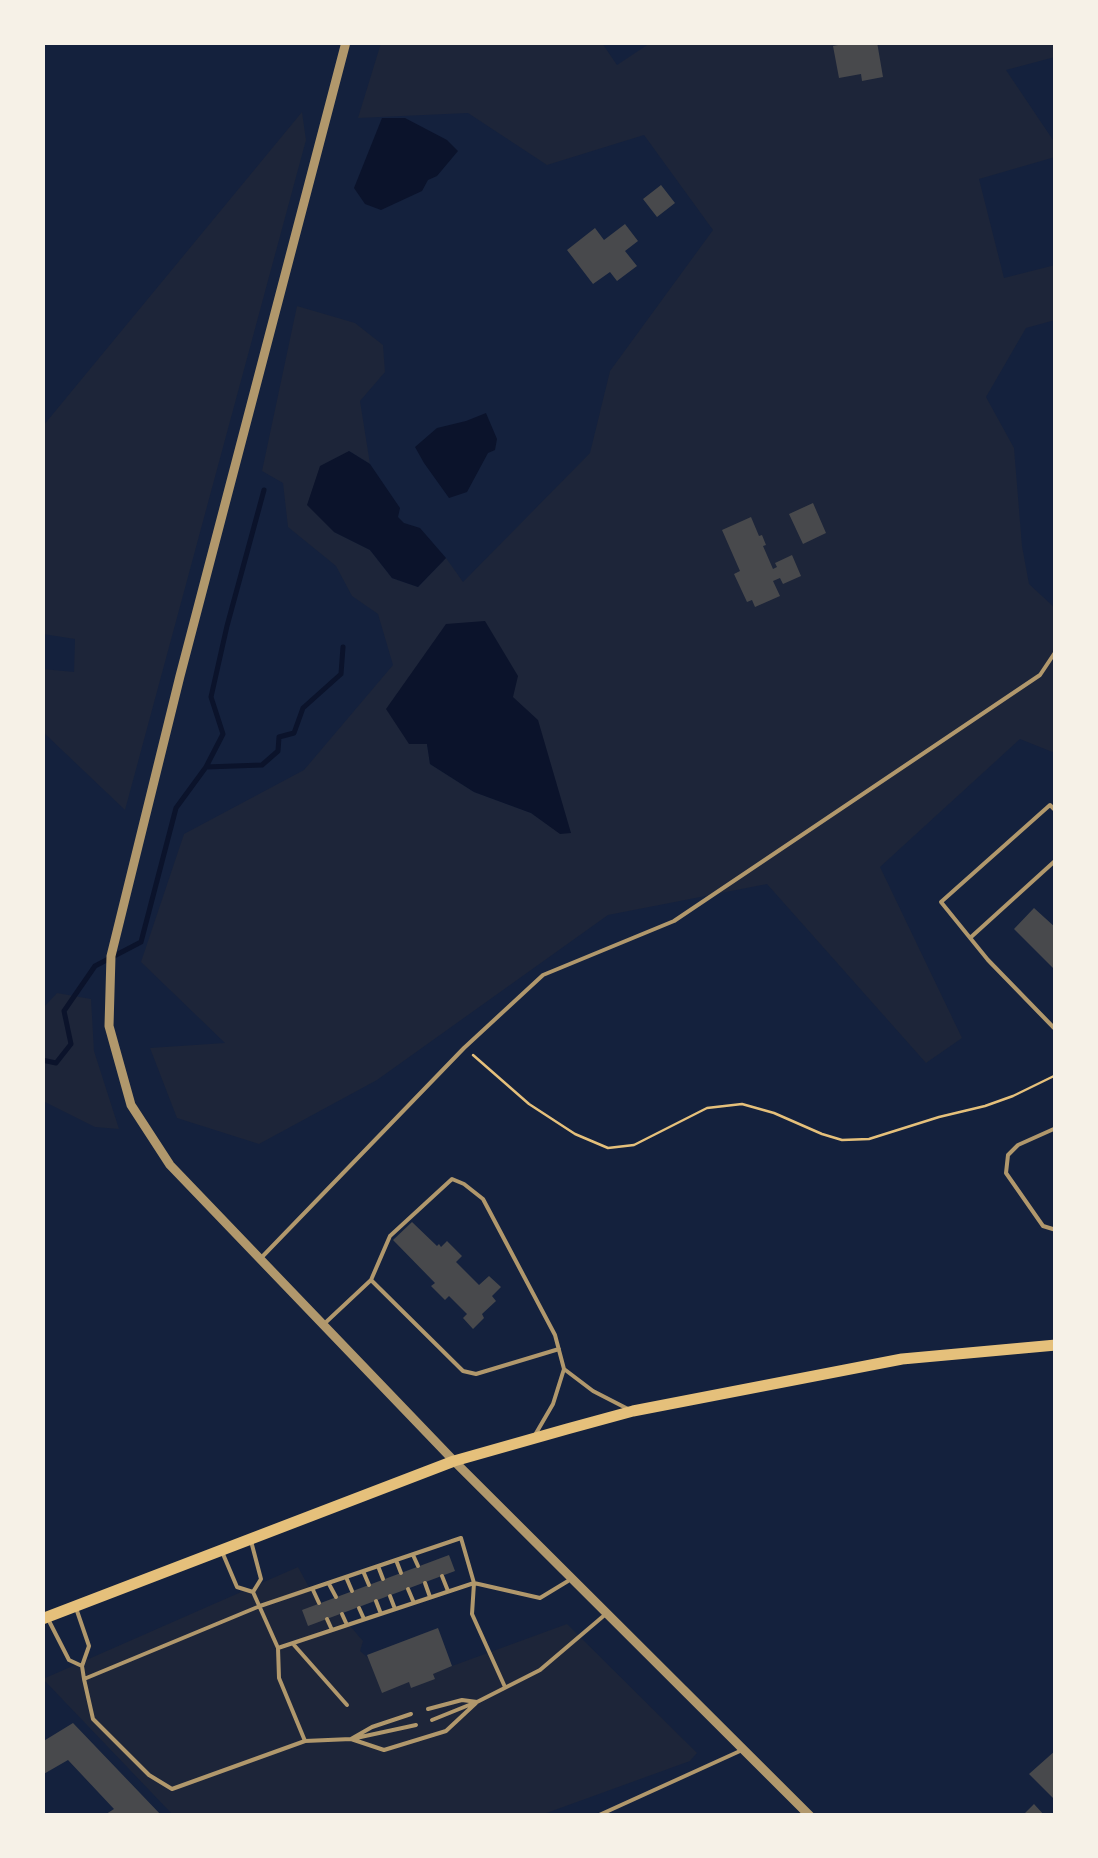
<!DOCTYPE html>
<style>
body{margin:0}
#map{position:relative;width:1098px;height:1858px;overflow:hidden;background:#14213d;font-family:"Crimson Pro",serif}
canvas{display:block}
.frame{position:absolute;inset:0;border:45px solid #f6f1e7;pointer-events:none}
</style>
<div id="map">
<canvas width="1098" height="1858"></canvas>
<div class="frame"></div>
</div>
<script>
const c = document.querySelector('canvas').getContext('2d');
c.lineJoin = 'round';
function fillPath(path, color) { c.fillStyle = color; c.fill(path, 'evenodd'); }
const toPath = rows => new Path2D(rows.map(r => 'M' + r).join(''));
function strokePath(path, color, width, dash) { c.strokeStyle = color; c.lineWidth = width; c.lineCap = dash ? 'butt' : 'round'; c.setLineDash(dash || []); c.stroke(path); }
fillPath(toPath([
 [381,43,602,43,617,65,650,43,1055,43,1055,57,1006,70,1055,143,1055,157,979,179,1004,278,1055,265,1055,255,1055,320,1026,328,986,397,1014,448,1022,546,1029,584,1055,608,1055,753,1020,739,880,867,962,1038,926,1063,767,884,608,915,377,1080,259,1144,177,1118,150,1048,225,1043,141,962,184,834,304,770,393,665,378,614,352,596,336,566,288,527,283,483,262,471,297,306,355,323,383,345,385,372,360,401,370,464,349,451,334,532,370,550,392,578,418,587,446,558,463,582,590,453,610,371,713,230,644,135,547,165,468,113,358,118],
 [427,744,571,833,560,833,531,813,474,792,430,764],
 [302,112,306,140,125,810,43,732,43,669,74,672,75,639,43,634,43,426],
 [57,993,91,999,94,1051,119,1129,95,1127,43,1101,43,1008],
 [298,1567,318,1604,338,1612,363,1641,360,1651,400,1685,567,1624,697,1753,690,1761,541,1815,173,1815,43,1679]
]), '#1d2539');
fillPath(toPath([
 [382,118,405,118,447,140,458,151,437,176,428,180,422,191,381,210,365,204,354,188],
 [486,413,497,439,495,450,488,453,467,492,449,498,424,463,415,447,437,428,466,421],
 [349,451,370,464,400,508,398,517,404,523,420,528,446,558,418,587,392,578,370,550,334,532,307,505,320,466],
 [485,621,518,676,513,697,538,720,571,833,560,834,531,813,474,792,430,764,427,744,409,744,386,709,446,624]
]), '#0b132b');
strokePath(toPath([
 [206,767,223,734,211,697,227,626,264,490],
 [42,1060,56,1063,71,1044,64,1011,95,966,141,942,176,808,206,767,262,765,278,751,279,737,294,733,303,708,341,674,343,647]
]), '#0b132b', 5);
fillPath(toPath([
 [853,42,877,42,883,77,862,81,861,74,839,78,833,46],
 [661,185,675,203,657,217,643,199],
 [625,224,638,241,625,251,637,266,617,281,610,272,593,284,567,250,595,228,604,240],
 [813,503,826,533,803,544,789,514],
 [751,517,759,536,762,535,766,545,763,546,773,569,777,567,775,563,792,555,801,576,783,584,780,578,773,581,780,596,755,607,752,600,747,602,734,574,740,571,722,530],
 [1034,908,1056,928,1056,971,1014,929],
 [412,1222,437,1246,439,1244,441,1247,447,1241,462,1256,456,1262,479,1285,489,1276,501,1287,492,1296,496,1301,482,1314,484,1318,473,1329,463,1318,467,1314,449,1296,445,1300,431,1286,435,1283,393,1240],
 [449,1555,455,1571,308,1626,302,1610],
 [438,1628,452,1666,433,1674,435,1679,411,1688,409,1682,382,1693,367,1655],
 [73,1723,162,1816,103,1816,114,1809,68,1760,42,1775,42,1742],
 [1056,1750,1056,1795,1053,1798,1029,1774],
 [1034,1804,1045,1816,1022,1816]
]), '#48494c');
strokePath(toPath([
 [473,1055,529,1104,575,1134,608,1148,634,1145,707,1108,742,1104,774,1113,822,1134,842,1140,869,1139,939,1117,985,1106,1013,1096,1056,1075]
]), '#e5c07b', 2.5);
strokePath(toPath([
 [1056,811,1050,805,941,902,988,960,1056,1030],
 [970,938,1056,860],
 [1056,1128,1018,1145,1008,1155,1006,1173,1043,1226,1056,1230],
 [261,1258,464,1048,543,975,674,921,1040,675,1056,651],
 [371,1280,463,1371,476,1374,559,1349],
 [324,1324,371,1280,390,1236,452,1179,464,1184,483,1199,555,1335,564,1369,553,1404,535,1435],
 [564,1369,593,1391,628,1409],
 [251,1541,261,1579,253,1592],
 [223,1554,237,1587,253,1592,278,1648,474,1583,540,1598,568,1581],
 [413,1555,418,1566],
 [396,1560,401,1573],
 [378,1566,383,1579],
 [363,1571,369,1585],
 [442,1576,448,1591],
 [346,1577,352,1591],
 [425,1583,430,1597],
 [329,1584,336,1597],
 [408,1589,414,1603],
 [313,1590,319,1603],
 [390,1596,395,1609],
 [376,1601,381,1614],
 [76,1608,89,1646,82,1666,84,1679,260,1606,461,1538,474,1583,472,1614,505,1687],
 [359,1608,364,1619],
 [342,1614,347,1625],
 [48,1619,69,1660,82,1666],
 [327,1619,332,1630],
 [294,1645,347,1705],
 [278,1648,279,1678,305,1741],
 [84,1679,93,1719,149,1775,172,1789,305,1741,351,1739,372,1727,411,1714],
 [428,1709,462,1700,477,1702,540,1670,607,1613],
 [432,1720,474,1703],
 [356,1738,416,1725],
 [351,1739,384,1750,446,1731,476,1703],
 [597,1816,740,1751]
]), '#b1986c', 4);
strokePath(toPath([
 [346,42,180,676,111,956,109,1026,131,1105,170,1165,454,1461,810,1816]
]), '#b1986c', 9);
strokePath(toPath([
 [42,1619,454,1461,567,1429,633,1411,902,1359,1056,1345]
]), '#e5c07b', 11);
</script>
